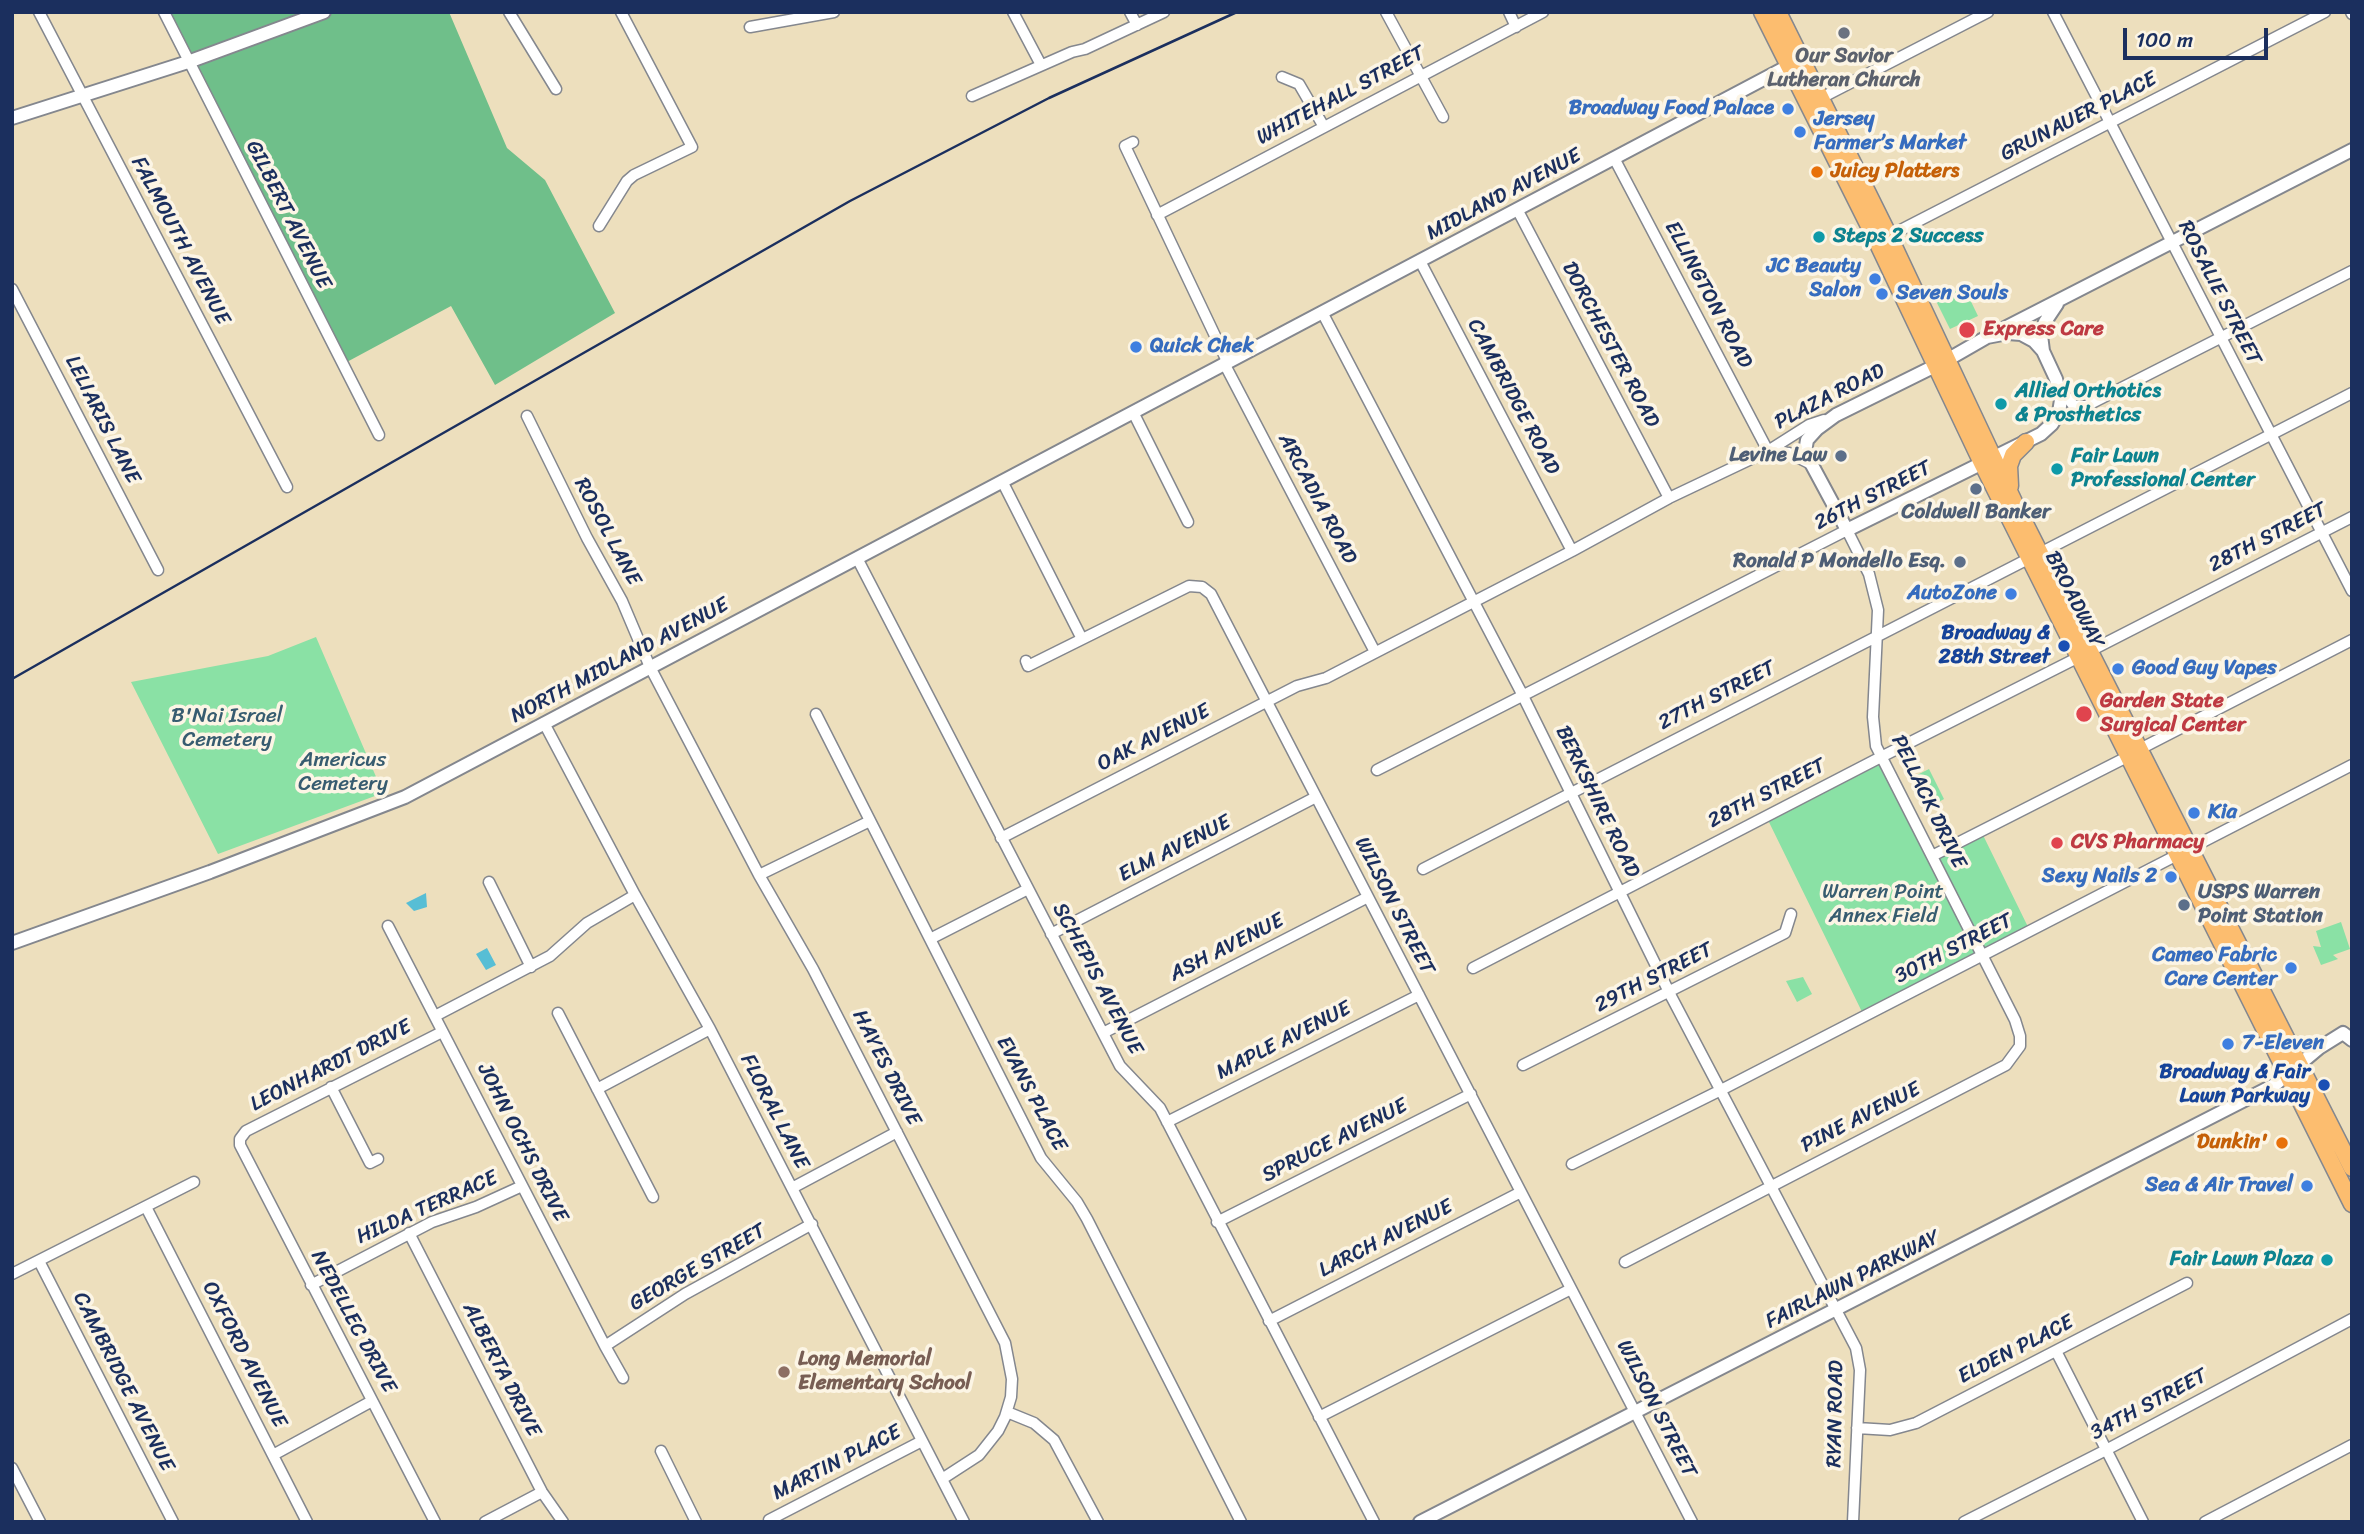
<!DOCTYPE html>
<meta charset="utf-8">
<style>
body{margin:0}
#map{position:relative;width:2364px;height:1534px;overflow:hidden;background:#eddfbd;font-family:Sriracha,sans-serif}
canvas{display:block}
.frame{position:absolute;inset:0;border:14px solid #1b2f5e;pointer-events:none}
.scale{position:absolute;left:2123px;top:28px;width:145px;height:32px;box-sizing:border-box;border:4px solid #1b2f5e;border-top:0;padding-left:9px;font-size:21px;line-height:24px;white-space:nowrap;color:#1b2f5e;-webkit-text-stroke:5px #fcf5e5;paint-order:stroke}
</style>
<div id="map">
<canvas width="2364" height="1534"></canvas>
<div class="frame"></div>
<div class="scale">100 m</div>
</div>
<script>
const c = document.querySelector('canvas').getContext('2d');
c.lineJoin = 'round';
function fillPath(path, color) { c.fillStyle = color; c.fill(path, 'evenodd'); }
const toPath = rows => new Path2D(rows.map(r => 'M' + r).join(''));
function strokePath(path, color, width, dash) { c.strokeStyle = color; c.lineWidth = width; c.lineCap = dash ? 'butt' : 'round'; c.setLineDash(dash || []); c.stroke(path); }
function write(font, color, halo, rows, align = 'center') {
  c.font = font + ' Sriracha,sans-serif'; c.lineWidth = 7; c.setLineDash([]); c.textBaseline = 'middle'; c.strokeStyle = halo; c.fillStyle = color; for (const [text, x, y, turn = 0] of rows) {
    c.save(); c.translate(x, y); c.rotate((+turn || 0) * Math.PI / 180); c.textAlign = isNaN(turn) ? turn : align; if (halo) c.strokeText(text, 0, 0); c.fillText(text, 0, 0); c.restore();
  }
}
fillPath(toPath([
 [1964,287,1978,316,1950,329,1936,301],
 [316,637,383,793,218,854,131,682,268,656],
 [1881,757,1932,856,1981,831,2030,931,1864,1016,1766,816],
 [1929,769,1944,799,1930,807,1915,776],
 [2341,922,2350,949,2333,955,2338,959,2321,965,2313,946,2321,947,2316,931],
 [1803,977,1812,994,1797,1002,1786,981]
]), '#8ae1a5');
fillPath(toPath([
 [168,12,449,12,507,148,545,180,615,313,495,385,451,306,345,363]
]), '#6fbf8a');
fillPath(toPath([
 [426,893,427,907,414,911,406,903],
 [487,948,496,965,486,970,476,954]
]), '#57bed5');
const minor = toPath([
 [39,12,287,487],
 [164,12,379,435],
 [509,12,556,89],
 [1013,12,1041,65],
 [1130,12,1137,25],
 [1386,12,1443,117],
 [1509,12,1516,27],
 [2053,12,2352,591],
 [2351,12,2352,14],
 [750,27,834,12],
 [1282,77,1299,84,1324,127],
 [972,96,1072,52,1085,49,1164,12],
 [1821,98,1988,12],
 [1133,142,1125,146,1227,361],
 [1614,158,1768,451],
 [1517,209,1669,498],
 [1157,215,1543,12],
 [599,226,627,181,634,175,692,147,621,12],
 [1889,236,2325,12],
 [1420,261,1572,551],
 [12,289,158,570],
 [1322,312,1520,690,1672,998,1856,1348,1860,1370,1853,1522],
 [1224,363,1375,652],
 [2061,390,2074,406,2086,406,2352,271],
 [1133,412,1188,522],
 [527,416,587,538,622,601,650,667,759,875,813,969,1005,1343,1012,1379,1011,1397,1005,1417,998,1431,979,1455,942,1479],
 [1768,451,1789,453,1809,463],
 [1002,481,1082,639],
 [2040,553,2352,393],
 [857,558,1120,1066,1160,1108,1374,1522],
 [2090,651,2352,517],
 [1026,661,1028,666,1189,586,1202,587,1211,594,1692,1522],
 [816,714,1041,1158,1077,1202,1087,1219,1241,1522],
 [544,723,635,895,710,1029,964,1522],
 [2140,749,2352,640],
 [1377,770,1847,530,1869,574,1878,610,1873,717,1876,746,2015,1020,2020,1036,2020,1046,2006,1065,1625,1262],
 [1001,838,1297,686,1326,678,1572,551,1669,498,1768,451,1809,425,1824,420],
 [1932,856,2129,756],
 [1423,869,2030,558],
 [759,875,870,821],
 [489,882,531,967],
 [388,926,605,1346,623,1378],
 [1051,934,1316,797],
 [930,939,1028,889],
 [1473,968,1881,757,2079,657],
 [558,1013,653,1197],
 [435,1016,550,956,587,923,635,895],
 [1103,1033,1368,897],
 [1523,1065,1785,933,1791,914],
 [331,1087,370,1163,378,1159],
 [597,1089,710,1029],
 [1167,1122,1419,995],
 [1572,1164,1721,1090,2352,765],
 [792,1188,897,1132],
 [146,1207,307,1522],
 [1217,1222,1471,1094],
 [409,1233,542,1492,563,1522],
 [39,1261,173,1522],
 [12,1274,194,1182],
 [311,1285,432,1222,476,1207,522,1186],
 [1269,1321,1521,1192],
 [605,1346,685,1294,812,1224],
 [2056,1351,2143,1522],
 [1007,1412,1034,1423,1054,1440,1098,1522],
 [1319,1417,1571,1289],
 [1857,1428,1890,1430,1916,1423,2187,1283],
 [661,1451,696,1522],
 [273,1455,372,1401],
 [12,1468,40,1522],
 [769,1520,922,1441],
 [435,1522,240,1145,240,1139,246,1131,442,1032],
 [485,1522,542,1492],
 [1964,1522,2106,1450,2352,1319],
 [2205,1522,2352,1445]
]);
const tertiary = toPath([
 [12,118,188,62,324,12],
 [1987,337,2008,333,2021,334,2034,341,2043,351,2056,379,2061,400,2059,412,2052,424,2041,434,1847,530,1805,452,1807,440,1817,429,1836,415,1947,360,1987,337,2352,150],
 [2043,351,2041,335,2045,322,2057,304],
 [12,943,210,872,405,797,1794,63],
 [1420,1522,2276,1084,2319,1048,2343,1033,2352,1040]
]);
const primary = toPath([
 [1762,12,1878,244,1982,463,2352,1204],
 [1778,12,1889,236,2014,502,2352,1168],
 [2010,486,2009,466,2013,455,2026,442]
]);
strokePath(minor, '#84878e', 13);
strokePath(tertiary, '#84878e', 16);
strokePath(primary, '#84878e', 19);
strokePath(minor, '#fff', 10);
strokePath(tertiary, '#fff', 12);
strokePath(primary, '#fcbd6f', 16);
strokePath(toPath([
 [12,679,850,201,1049,98,1237,12]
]), '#1b2f5e', 2.5);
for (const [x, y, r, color] of [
 [1844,33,7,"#6b7280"],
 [1788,109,7,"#3f7fe0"],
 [1800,132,7,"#3f7fe0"],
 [1817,172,7,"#e8710a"],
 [1819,237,7,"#0f9aa8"],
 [1875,279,7,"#3f7fe0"],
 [1882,294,7,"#3f7fe0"],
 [1967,330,9,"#e0444e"],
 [1136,347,7,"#3f7fe0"],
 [2001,404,7,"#0f9aa8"],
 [1841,456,7,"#5c6f8a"],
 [2057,469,7,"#0f9aa8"],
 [1976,489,7,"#5c6f8a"],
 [1960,562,7,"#5c6f8a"],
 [2011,594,7,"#3f7fe0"],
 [2064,646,7,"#1a4fb4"],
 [2118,669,7,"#3f7fe0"],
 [2084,714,9,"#e0444e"],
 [2194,813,7,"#3f7fe0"],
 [2057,843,7,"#e0444e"],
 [2171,877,7,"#3f7fe0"],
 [2184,905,7,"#5c6f8a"],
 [2291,968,7,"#3f7fe0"],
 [2228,1044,7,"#3f7fe0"],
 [2324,1085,7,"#1a4fb4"],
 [2282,1143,7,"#e8710a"],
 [2307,1186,7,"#3f7fe0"],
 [2327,1260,7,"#0f9aa8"],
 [784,1372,7,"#8d6e63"]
]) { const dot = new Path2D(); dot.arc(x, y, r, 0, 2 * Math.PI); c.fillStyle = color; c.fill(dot); strokePath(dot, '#fcf5e5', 2.5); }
write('bold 21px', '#5b616d', '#fcf5e5', [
 ["Our Savior",1844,57],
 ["Lutheran Church",1844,81]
]);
write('21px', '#1b2f5e', '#fcf5e5', [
 ["WHITEHALL STREET",1341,96,-28],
 ["GRUNAUER PLACE",2079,117,-27],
 ["MIDLAND AVENUE",1504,195,-28],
 ["GILBERT AVENUE",288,215,63],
 ["FALMOUTH AVENUE",180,241,62],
 ["ROSALIE STREET",2219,293,63],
 ["ELLINGTON ROAD",1708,295,62],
 ["DORCHESTER ROAD",1610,345,62],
 ["CAMBRIDGE ROAD",1513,397,62],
 ["PLAZA ROAD",1830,397,-27],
 ["LELIARIS LANE",102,420,63],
 ["26TH STREET",1873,496,-27],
 ["ARCADIA ROAD",1317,499,62],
 ["ROSOL LANE",607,532,62],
 ["28TH STREET",2268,538,-27],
 ["BROADWAY",2074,600,63],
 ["NORTH MIDLAND AVENUE",620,661,-28],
 ["27TH STREET",1717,696,-27],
 ["OAK AVENUE",1154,738,-27],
 ["28TH STREET",1767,794,-27],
 ["BERKSHIRE ROAD",1597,802,64],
 ["PELLACK DRIVE",1928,802,64],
 ["ELM AVENUE",1175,849,-27],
 ["WILSON STREET",1394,906,63],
 ["ASH AVENUE",1227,948,-27],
 ["30TH STREET",1954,949,-27],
 ["29TH STREET",1654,978,-27],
 ["SCHEPIS AVENUE",1097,979,62],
 ["MAPLE AVENUE",1284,1041,-27],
 ["LEONHARDT DRIVE",331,1066,-27],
 ["HAYES DRIVE",886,1068,63],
 ["EVANS PLACE",1031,1094,62],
 ["FLORAL LANE",774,1112,63],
 ["PINE AVENUE",1861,1118,-27],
 ["SPRUCE AVENUE",1335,1141,-27],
 ["JOHN OCHS DRIVE",522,1143,63],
 ["HILDA TERRACE",427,1208,-24],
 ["LARCH AVENUE",1386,1239,-27],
 ["GEORGE STREET",698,1268,-30],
 ["FAIRLAWN PARKWAY",1853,1280,-27],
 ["NEDELLEC DRIVE",353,1322,62],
 ["ELDEN PLACE",2016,1350,-27],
 ["OXFORD AVENUE",244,1355,63],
 ["ALBERTA DRIVE",501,1370,63],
 ["CAMBRIDGE AVENUE",123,1382,63],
 ["34TH STREET",2149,1405,-28],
 ["WILSON STREET",1656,1409,63],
 ["RYAN ROAD",1836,1414,-89],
 ["MARTIN PLACE",837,1463,-27]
]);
write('bold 21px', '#366cbe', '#fcf5e5', [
 ["Broadway Food Palace",1774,109],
 ["Jersey",1814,120,"left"],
 ["Farmer’s Market",1814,144,"left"],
 ["JC Beauty",1861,267],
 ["Salon",1861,291],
 ["Seven Souls",1896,294,"left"],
 ["Quick Chek",1150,347,"left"],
 ["AutoZone",1997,594],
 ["Good Guy Vapes",2132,669,"left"],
 ["Kia",2208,813,"left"],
 ["Sexy Nails 2",2157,877],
 ["Cameo Fabric",2277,956],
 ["Care Center",2277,980],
 ["7-Eleven",2242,1044,"left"],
 ["Sea & Air Travel",2293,1186]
], 'right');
write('bold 21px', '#c56008', '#fcf5e5', [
 ["Juicy Platters",1831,172],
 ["Dunkin'",2268,1143,"right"]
], 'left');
write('bold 21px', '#0d838f', '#fcf5e5', [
 ["Steps 2 Success",1833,237],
 ["Allied Orthotics",2015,392],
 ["& Prosthetics",2015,416],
 ["Fair Lawn",2071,457],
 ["Professional Center",2071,481],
 ["Fair Lawn Plaza",2313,1260,"right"]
], 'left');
write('bold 21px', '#be3a42', '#fcf5e5', [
 ["Express Care",1983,330],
 ["Garden State",2100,702],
 ["Surgical Center",2100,726],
 ["CVS Pharmacy",2071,843]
], 'left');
write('bold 21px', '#4e5e75', '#fcf5e5', [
 ["Levine Law",1827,456],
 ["Coldwell Banker",1976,513,"center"],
 ["Ronald P Mondello Esq.",1946,562],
 ["USPS Warren",2198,893,"left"],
 ["Point Station",2198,917,"left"]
], 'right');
write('bold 21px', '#164399', '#fcf5e5', [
 ["Broadway &",2050,634],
 ["28th Street",2050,658],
 ["Broadway & Fair",2310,1073],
 ["Lawn Parkway",2310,1097]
], 'right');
write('21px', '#375c70', '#fcf5e5', [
 ["B'Nai Israel",227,717],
 ["Cemetery",227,741],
 ["Americus",343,761],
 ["Cemetery",343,785],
 ["Warren Point",1883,893],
 ["Annex Field",1883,917]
]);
write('bold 21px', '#785e54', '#fcf5e5', [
 ["Long Memorial",798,1360],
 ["Elementary School",798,1384]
], 'left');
</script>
